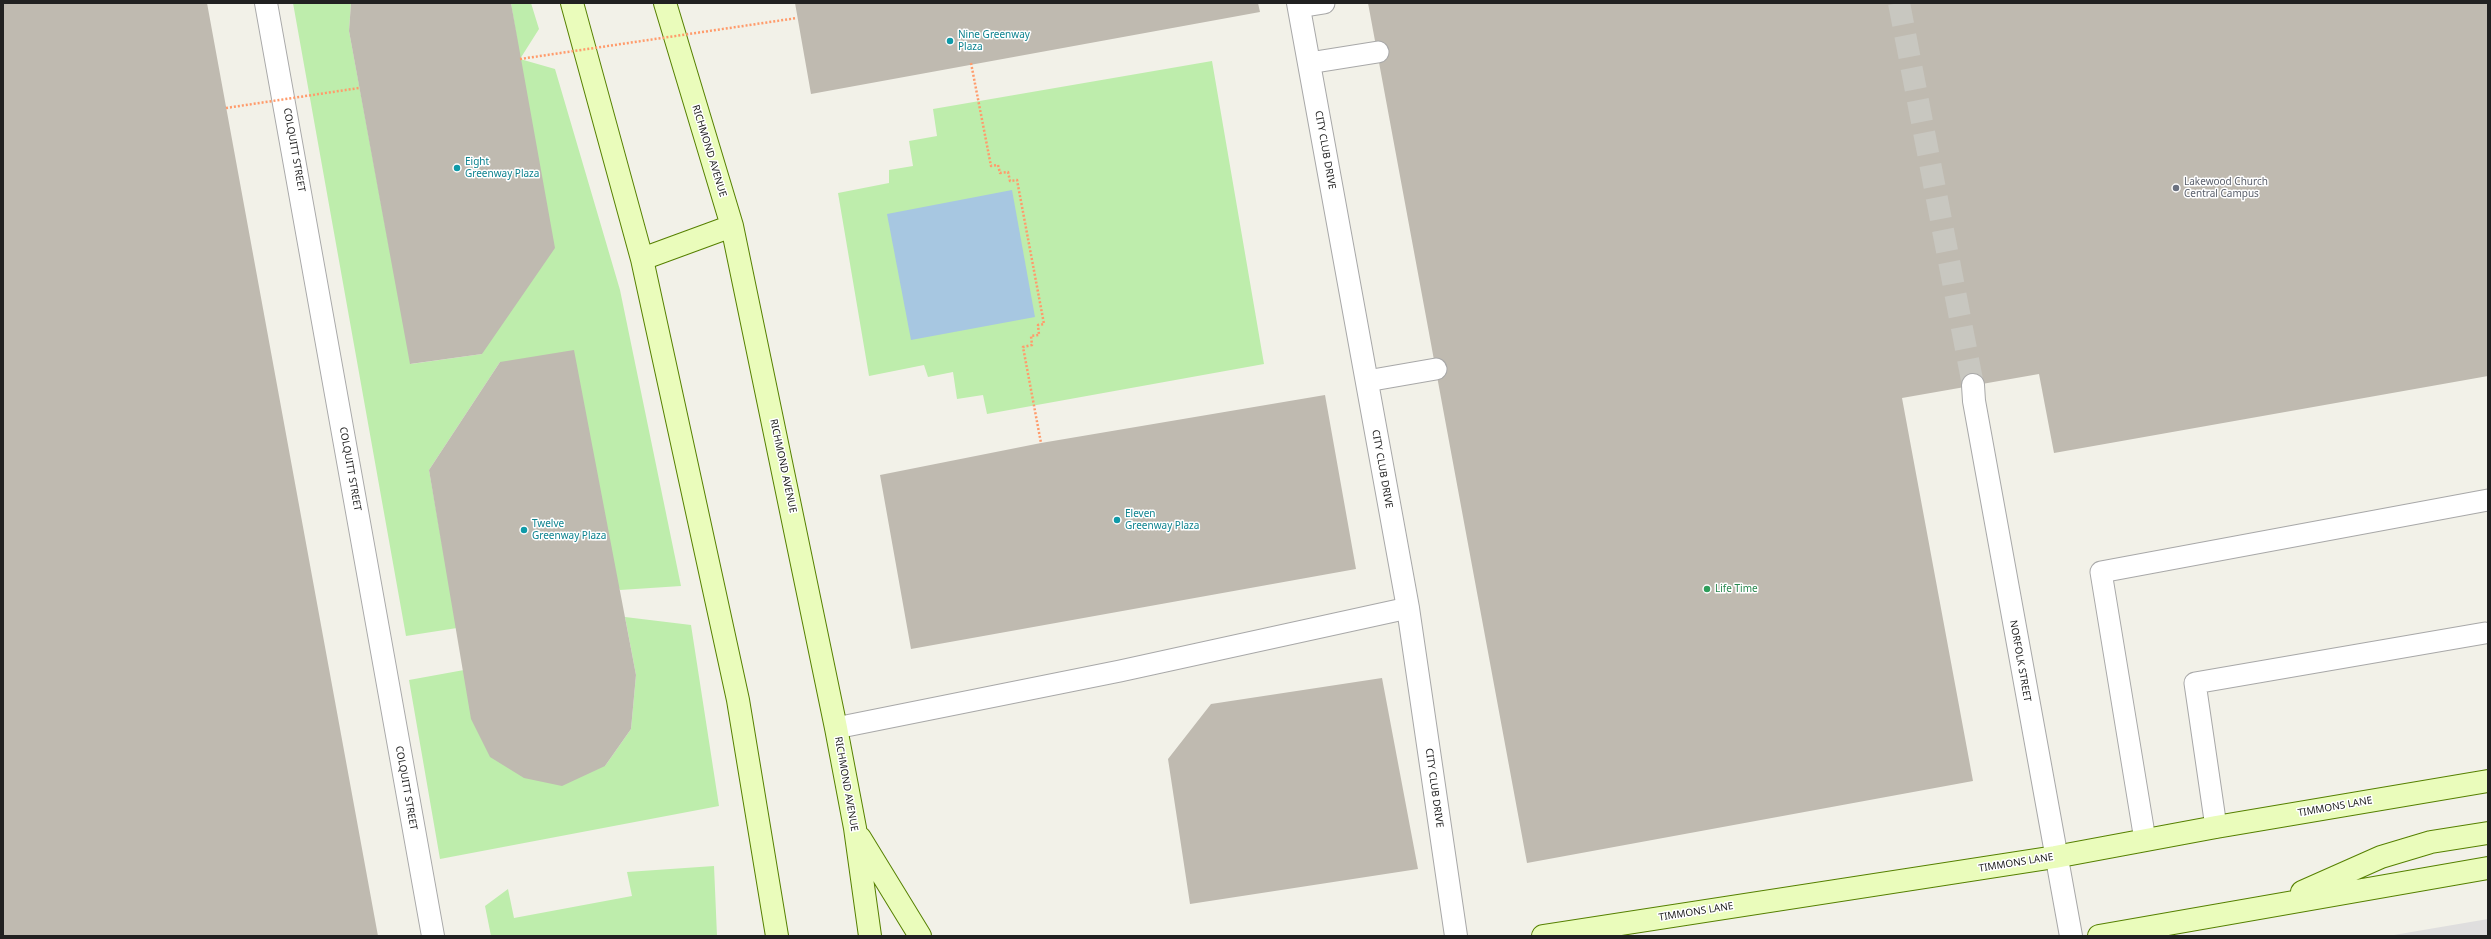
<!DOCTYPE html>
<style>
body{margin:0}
#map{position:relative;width:2491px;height:939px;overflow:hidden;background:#f2f1e8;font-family:"Noto Sans",sans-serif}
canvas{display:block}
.frame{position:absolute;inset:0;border:4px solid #212121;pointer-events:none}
</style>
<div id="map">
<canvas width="2491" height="939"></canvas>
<div class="frame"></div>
</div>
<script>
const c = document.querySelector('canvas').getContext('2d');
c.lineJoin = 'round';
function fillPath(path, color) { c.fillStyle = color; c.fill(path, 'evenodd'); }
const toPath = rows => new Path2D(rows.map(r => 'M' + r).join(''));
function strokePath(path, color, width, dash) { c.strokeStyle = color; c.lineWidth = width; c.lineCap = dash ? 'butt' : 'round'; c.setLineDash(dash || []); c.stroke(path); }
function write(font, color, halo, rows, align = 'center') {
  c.font = font + ' "Noto Sans",sans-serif'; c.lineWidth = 3; c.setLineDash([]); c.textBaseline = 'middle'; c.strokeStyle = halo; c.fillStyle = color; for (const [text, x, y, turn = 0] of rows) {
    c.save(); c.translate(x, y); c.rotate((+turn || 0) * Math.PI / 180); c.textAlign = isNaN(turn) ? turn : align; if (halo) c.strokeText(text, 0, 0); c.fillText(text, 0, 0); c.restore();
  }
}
fillPath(toPath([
 [2488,919,2488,936,2388,936]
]), '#dfdede');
fillPath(toPath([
 [293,3,351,3,349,31,411,364,482,354,520,59,511,3,531,3,539,29,520,59,555,69,620,290,681,586,620,590,500,362,429,470,457,628,406,636],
 [1212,61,1264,364,987,414,983,395,957,399,953,372,928,377,924,365,869,376,838,193,889,183,889,170,913,166,909,141,937,136,933,109],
 [625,617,691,625,719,806,440,859,409,680,464,670,605,766,631,729,636,675],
 [714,866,717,936,491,936,485,906,508,889,514,918,632,896,627,872]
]), '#beedac');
fillPath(toPath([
 [1012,190,1035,317,911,340,887,214]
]), '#a7c7e1');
fillPath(toPath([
 [3,3,207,3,378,936,3,936],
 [351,3,511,3,555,248,482,354,410,364,349,31],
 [795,3,1258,3,1260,12,811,94],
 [1368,3,2488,3,2488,376,2054,453,2039,374,1902,398,1973,781,1527,863],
 [574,350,636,675,631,729,605,766,562,786,524,778,490,757,471,719,429,470,500,362],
 [1325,395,1356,569,911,649,880,475,1041,443],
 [1382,678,1418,869,1190,904,1168,759,1211,704]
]), '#bfbab0');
strokePath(toPath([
 [1899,3,1973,385]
]), '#c8c7c0', 22, [22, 11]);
const lane = toPath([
 [1299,7,1324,3],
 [1309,63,1378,52],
 [1367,381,1436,369],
 [836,728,1120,671,1408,608],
 [2216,827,2195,683,2485,633],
 [2145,840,2101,572,2488,500]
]);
const street = toPath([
 [266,3,433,936],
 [1298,3,1408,608,1456,936],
 [1973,385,1974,401,2071,936]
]);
const secondary = toPath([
 [572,3,642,259,738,700,777,936],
 [665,3,732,226,836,728,855,828,870,936],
 [642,259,732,226],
 [860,838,920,936],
 [2302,892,2381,857,2431,842,2488,833],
 [1543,936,2055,857,2216,827,2488,781],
 [2099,936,2488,868]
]);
strokePath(lane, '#a8a8a8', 23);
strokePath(street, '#a8a8a8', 24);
strokePath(secondary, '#568000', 24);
strokePath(toPath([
 [971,63,991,166,998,165,1000,173,1008,172,1010,181,1017,180,1044,324,1038,325,1039,335,1031,336,1032,345,1023,347,1041,443]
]), '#ff9b6b', 2.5, [2, 2]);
strokePath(lane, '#fff', 21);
strokePath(street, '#fff', 22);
strokePath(secondary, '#eafcbb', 22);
strokePath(toPath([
 [520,59,797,18],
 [226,108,359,88]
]), '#ff9b6b', 2.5, [2, 2]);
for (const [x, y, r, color] of [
 [950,41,4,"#0f9aa8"],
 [457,168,4,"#0f9aa8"],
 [2176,188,4,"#6b7280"],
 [1117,520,4,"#0f9aa8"],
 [524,530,4,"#0f9aa8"],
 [1707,589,4,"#2e9e5b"]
]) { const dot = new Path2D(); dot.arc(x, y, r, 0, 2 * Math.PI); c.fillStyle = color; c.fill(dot); strokePath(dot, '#fff', 1.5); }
write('10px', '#0d838f', '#fff', [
 ["Nine Greenway",958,35],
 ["Plaza",958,47],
 ["Eight",465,162],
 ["Greenway Plaza",465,174],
 ["Eleven",1125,514],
 ["Greenway Plaza",1125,526],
 ["Twelve",532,524],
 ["Greenway Plaza",532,536]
], 'left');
write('10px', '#212121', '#fff', [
 ["COLQUITT STREET",294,150,80],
 ["CITY CLUB DRIVE",1325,150,80],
 ["RICHMOND AVENUE",709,151,73],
 ["RICHMOND AVENUE",783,466,78],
 ["COLQUITT STREET",350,469,80],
 ["CITY CLUB DRIVE",1382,469,80],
 ["NORFOLK STREET",2020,661,80],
 ["RICHMOND AVENUE",846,784,80],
 ["COLQUITT STREET",406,788,80],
 ["CITY CLUB DRIVE",1434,788,82],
 ["TIMMONS LANE",2335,807,-10],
 ["TIMMONS LANE",2016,863,-9],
 ["TIMMONS LANE",1696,912,-9]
]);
write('10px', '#5b616d', '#fff', [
 ["Lakewood Church",2184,182],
 ["Central Campus",2184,194]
], 'left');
write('10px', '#27864d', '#fff', [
 ["Life Time",1715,589]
], 'left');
</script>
